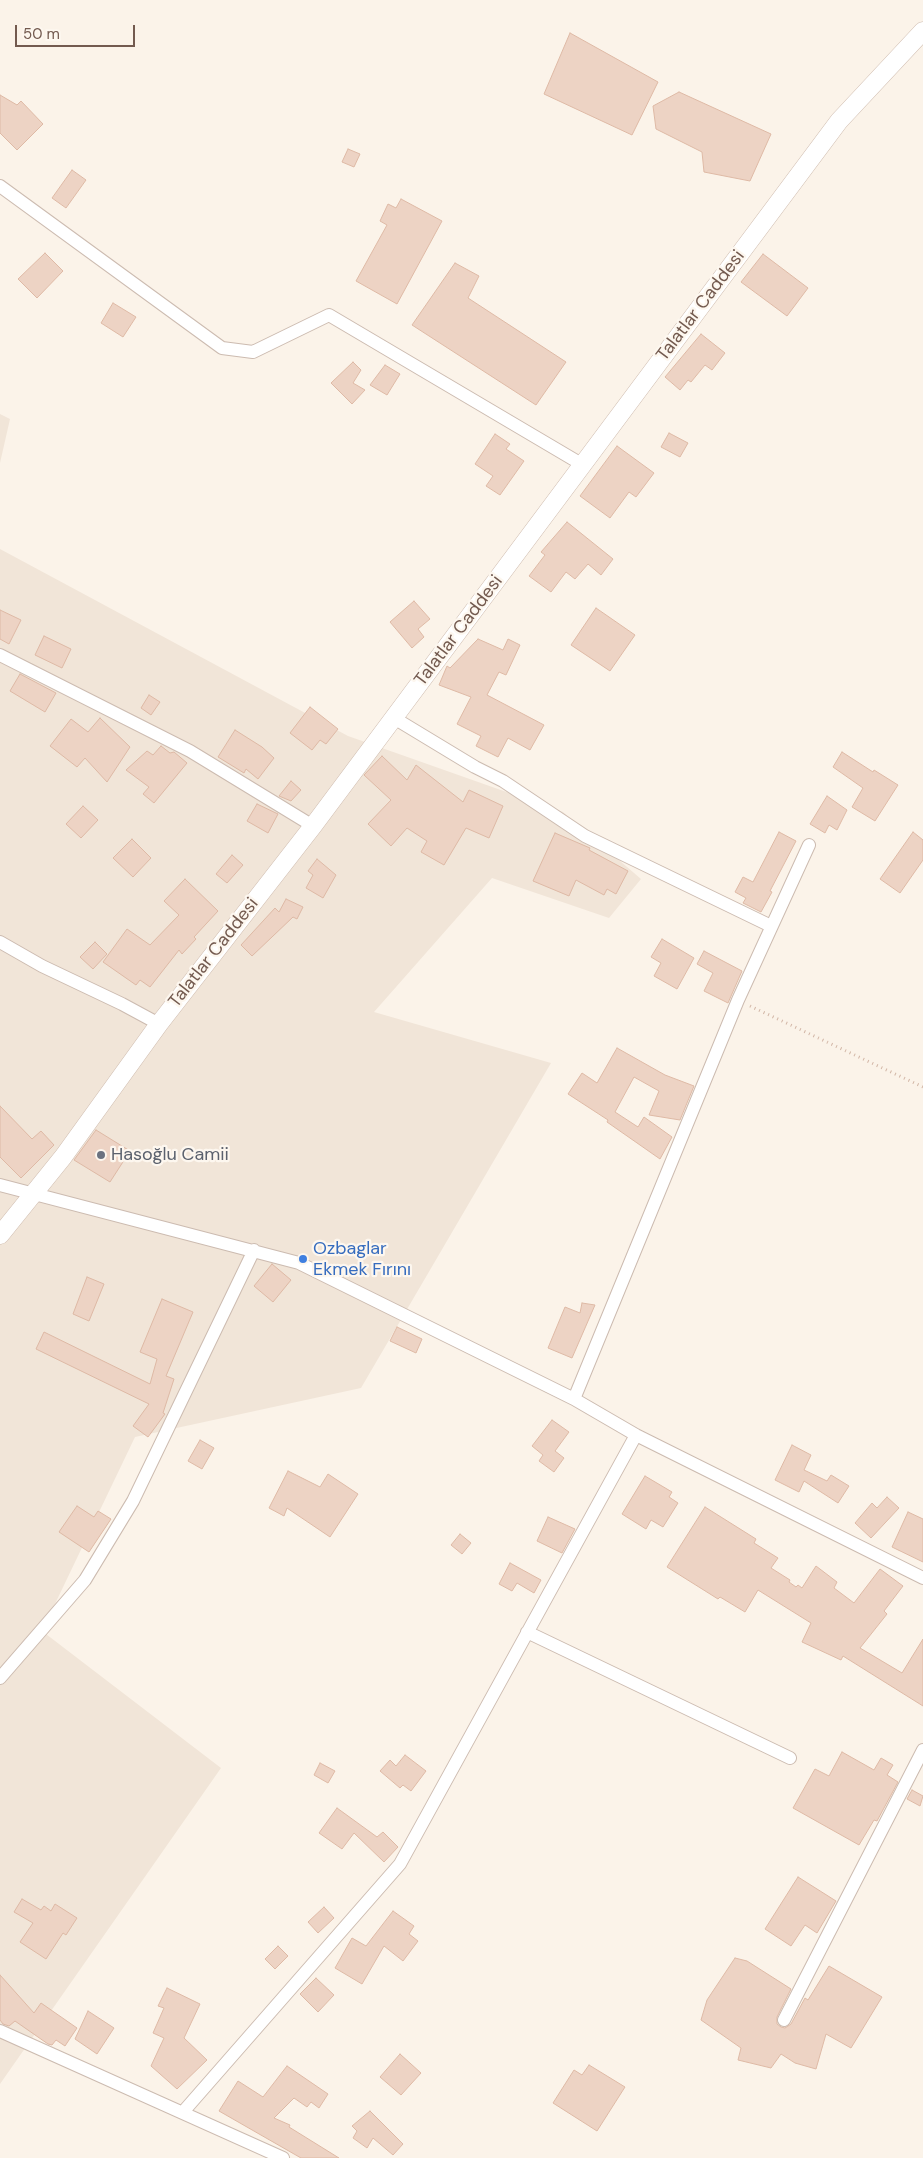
<!DOCTYPE html>
<meta charset="utf-8">
<style>
body{margin:0}
#map{position:relative;width:923px;height:2158px;overflow:hidden;background:#fbf3e9;font-family:"DM Sans",sans-serif}
canvas{display:block}
.scale{position:absolute;left:15px;top:25px;width:120px;height:22px;box-sizing:border-box;border:2px solid #735a4f;border-top:0;padding-left:6px;font-size:15px;line-height:18px;white-space:nowrap;color:#735a4f;-webkit-text-stroke:4px #fdf7ef;paint-order:stroke}
</style>
<div id="map">
<canvas width="923" height="2158"></canvas>
<div class="scale">50 m</div>
</div>
<script>
const c = document.querySelector('canvas').getContext('2d');
c.lineJoin = 'round';
function fillPath(path, color) { c.fillStyle = color; c.fill(path, 'evenodd'); }
const toPath = rows => new Path2D(rows.map(r => 'M' + r).join(''));
function strokePath(path, color, width, dash) { c.strokeStyle = color; c.lineWidth = width; c.lineCap = dash ? 'butt' : 'round'; c.setLineDash(dash || []); c.stroke(path); }
function write(font, color, halo, rows, align = 'center') {
  c.font = font + ' "DM Sans",sans-serif'; c.lineWidth = 4.5; c.setLineDash([]); c.textBaseline = 'middle'; c.strokeStyle = halo; c.fillStyle = color; for (const [text, x, y, turn = 0] of rows) {
    c.save(); c.translate(x, y); c.rotate((+turn || 0) * Math.PI / 180); c.textAlign = isNaN(turn) ? turn : align; if (halo) c.strokeText(text, 0, 0); c.fillText(text, 0, 0); c.restore();
  }
}
fillPath(toPath([
 [0,414,10,419,0,463],
 [0,549,348,736,563,812,641,879,609,918,492,878,374,1012,551,1063,361,1388,135,1437,42,1631,221,1768,0,2084]
]), '#f1e5d8');
const building = toPath([
 [570,33,658,82,632,135,544,94,570,33],
 [679,92,771,134,750,181,704,172,702,152,656,129,653,106,679,92],
 [0,95,17,105,21,101,43,124,17,150,0,133,0,95],
 [348,149,360,154,354,167,342,162,348,149],
 [72,170,86,180,66,208,52,198,72,170],
 [401,199,442,221,397,304,356,281,387,225,380,221,388,204,396,208,401,199],
 [45,253,63,271,37,298,18,279,45,253],
 [763,254,808,288,787,316,741,282,763,254],
 [455,263,479,276,468,298,566,362,536,405,412,325,455,263],
 [113,303,136,317,123,337,101,323,113,303],
 [701,334,725,353,712,370,705,365,691,382,688,380,680,390,665,377,701,334],
 [353,362,361,370,353,383,365,390,352,404,331,383,353,362],
 [385,365,400,374,387,395,370,385,385,365],
 [669,433,688,443,680,457,661,447,669,433],
 [495,434,510,444,506,449,524,461,500,495,486,486,493,476,475,464,495,434],
 [617,446,654,473,636,497,629,492,610,518,580,496,617,446],
 [567,522,613,559,601,575,588,564,575,579,566,572,551,592,529,576,545,555,541,552,567,522],
 [414,601,430,619,418,629,424,637,412,648,390,622,414,601],
 [596,608,635,635,610,671,571,645,596,608],
 [0,610,21,620,9,644,0,639,0,610],
 [44,636,71,649,62,668,35,655,44,636],
 [478,639,503,650,508,639,520,645,506,675,499,672,487,695,544,725,530,750,508,738,498,757,476,746,481,736,457,724,471,697,439,685,447,666,450,668,478,639],
 [20,674,56,693,45,712,10,691,20,674],
 [149,695,160,702,151,715,141,708,149,695],
 [310,707,338,729,326,744,320,740,312,750,290,733,310,707],
 [100,718,130,747,107,782,85,758,77,767,50,746,71,719,88,732,100,718],
 [235,730,262,747,274,758,258,779,246,769,244,773,218,757,235,730],
 [161,746,170,753,174,752,187,763,154,803,143,794,149,787,126,770,147,751,153,755,161,746],
 [842,752,873,772,874,770,898,785,875,821,852,807,863,788,833,767,842,752],
 [382,756,407,780,416,765,463,802,469,790,503,806,489,838,466,828,444,865,421,852,427,841,407,828,391,846,368,824,391,800,364,775,382,756],
 [291,781,301,790,291,801,279,796,291,781],
 [827,796,847,810,837,830,829,825,825,833,810,824,827,796],
 [257,804,278,814,268,833,247,821,257,804],
 [83,806,98,820,81,838,66,824,83,806],
 [779,832,796,841,770,891,772,892,761,912,743,903,746,898,735,892,743,877,753,882,779,832],
 [913,832,923,840,923,860,900,893,880,879,913,832],
 [555,833,590,848,589,850,628,871,616,894,607,889,604,895,576,880,569,896,533,881,555,833],
 [132,839,151,858,133,877,113,858,132,839],
 [232,855,243,865,227,883,216,874,232,855],
 [317,859,336,875,323,898,306,888,313,875,308,871,317,859],
 [185,879,218,911,194,937,196,939,182,954,179,950,150,987,140,980,136,985,103,962,127,929,150,945,179,915,164,901,185,879],
 [286,899,303,907,297,919,293,917,252,956,241,945,275,908,279,912,286,899],
 [662,939,694,958,677,989,654,976,661,963,651,957,662,939],
 [95,942,107,954,93,969,80,957,95,942],
 [704,951,742,971,728,1003,704,991,713,973,697,964,704,951],
 [617,1048,665,1075,694,1086,680,1120,649,1115,659,1091,634,1077,615,1112,638,1127,644,1117,672,1137,660,1159,607,1122,608,1120,568,1094,582,1073,597,1083,617,1048],
 [0,1106,32,1139,41,1131,54,1145,21,1178,0,1157,0,1106],
 [96,1130,130,1151,110,1182,74,1160,96,1130],
 [272,1264,291,1280,273,1302,254,1286,272,1264],
 [87,1277,104,1284,89,1321,73,1314,87,1277],
 [162,1299,193,1312,166,1376,174,1379,163,1413,165,1414,148,1437,133,1426,149,1404,36,1349,44,1332,150,1384,157,1359,140,1352,162,1299],
 [582,1303,595,1305,572,1358,548,1348,565,1307,580,1313,582,1303],
 [397,1327,422,1339,416,1353,390,1341,397,1327],
 [552,1420,569,1432,555,1451,564,1458,554,1472,539,1461,543,1455,532,1446,552,1420],
 [200,1440,214,1448,202,1469,188,1461,200,1440],
 [792,1445,811,1455,804,1470,827,1481,831,1475,849,1486,838,1503,804,1481,799,1492,775,1480,792,1445],
 [288,1471,320,1487,328,1474,358,1494,330,1537,287,1508,284,1516,269,1508,288,1471],
 [645,1476,672,1492,669,1497,678,1503,663,1527,651,1520,646,1529,622,1514,645,1476],
 [887,1497,899,1508,871,1538,855,1523,872,1503,877,1508,887,1497],
 [77,1506,94,1517,98,1511,111,1519,89,1552,59,1532,77,1506],
 [705,1507,756,1539,754,1543,778,1558,771,1568,790,1580,789,1582,796,1587,798,1585,802,1588,816,1566,837,1582,834,1588,854,1603,880,1569,903,1586,884,1611,887,1614,860,1648,902,1673,923,1639,923,1706,843,1656,841,1660,802,1642,811,1623,758,1590,745,1612,720,1597,718,1599,667,1567,705,1507],
 [908,1512,923,1519,923,1562,892,1547,908,1512],
 [548,1517,575,1529,562,1553,537,1541,548,1517],
 [460,1534,471,1543,462,1554,451,1545,460,1534],
 [510,1563,541,1580,534,1593,517,1583,512,1591,499,1584,510,1563],
 [842,1752,874,1770,881,1758,893,1765,887,1775,898,1782,877,1821,874,1820,859,1845,793,1808,815,1769,829,1776,842,1752],
 [405,1755,426,1771,411,1791,403,1785,400,1788,380,1771,390,1760,396,1766,405,1755],
 [320,1763,335,1771,328,1783,314,1775,320,1763],
 [912,1790,923,1796,920,1806,907,1799,912,1790],
 [337,1808,377,1837,383,1832,398,1847,384,1862,354,1833,342,1849,319,1833,337,1808],
 [798,1877,836,1901,817,1933,805,1925,791,1946,765,1929,798,1877],
 [22,1899,41,1910,44,1906,51,1911,55,1904,77,1918,66,1935,63,1933,46,1959,20,1942,33,1923,14,1912,22,1899],
 [324,1907,334,1918,318,1933,308,1922,324,1907],
 [393,1911,414,1926,409,1934,418,1941,403,1961,384,1946,362,1984,335,1968,352,1938,366,1946,393,1911],
 [278,1946,288,1956,275,1969,265,1959,278,1946],
 [735,1958,747,1961,791,1989,777,2017,777,2024,781,2027,785,2028,791,2024,805,1998,808,2000,829,1966,882,1997,851,2048,826,2034,816,2069,795,2063,781,2054,771,2068,738,2060,741,2048,701,2020,707,2000,735,1958],
 [0,1975,34,2013,41,2003,77,2028,65,2046,56,2040,52,2045,48,2044,15,2021,9,2026,3,2024,0,2020,0,1975],
 [316,1978,334,1995,318,2012,300,1994,316,1978],
 [167,1988,200,2004,184,2038,207,2060,177,2089,151,2066,164,2038,153,2033,164,2008,158,2006,167,1988],
 [88,2011,114,2028,97,2054,75,2039,88,2011],
 [400,2054,421,2073,401,2095,380,2077,400,2054],
 [589,2065,625,2087,597,2131,553,2103,574,2070,582,2075,589,2065],
 [287,2066,328,2094,319,2108,311,2102,307,2107,294,2098,274,2118,290,2125,289,2127,339,2158,301,2158,219,2111,238,2081,263,2097,287,2066],
 [370,2111,403,2144,393,2155,373,2138,367,2148,353,2138,357,2131,352,2126,370,2111]
]);
fillPath(building, '#edd3c4');
strokePath(building, '#deb9a5', 1);
const street = toPath([
 [0,186,222,348,253,352,329,315,583,465],
 [0,655,190,751,313,826],
 [394,718,475,767,503,781,585,836,771,926],
 [0,942,42,966,122,1004,159,1024],
 [0,1185,299,1263,574,1399,636,1435,923,1578],
 [574,1399,738,1000,809,845],
 [527,1632,790,1758],
 [0,1678,85,1580,133,1501,254,1250],
 [784,2020,923,1750],
 [0,2031,283,2158],
 [183,2112,400,1864,636,1435]
]);
const secondary = toPath([
 [0,1235,63,1157,159,1024,313,826,839,121,923,31]
]);
strokePath(street, '#ccbbb0', 14);
strokePath(secondary, '#cebbae', 19);
strokePath(toPath([
 [750,1006,923,1087]
]), '#d2b6a6', 3, [1, 4]);
strokePath(street, '#fff', 12);
strokePath(secondary, '#fff', 18);
for (const [x, y, r, color] of [
 [101,1155,5,"#6b7280"],
 [303,1259,5,"#3f7fe0"]
]) { const dot = new Path2D(); dot.arc(x, y, r, 0, 2 * Math.PI); c.fillStyle = color; c.fill(dot); strokePath(dot, '#fdf7ef', 2); }
write('18px', '#735a4f', '#fdf7ef', [
 ["Talatlar Caddesi",701,306,-53],
 ["Talatlar Caddesi",459,631,-53],
 ["Talatlar Caddesi",214,953,-52]
]);
write('18px', '#5b616d', '#fdf7ef', [
 ["Hasoğlu Camii",111,1155]
], 'left');
write('18px', '#366cbe', '#fdf7ef', [
 ["Ozbaglar",313,1249],
 ["Ekmek Fırını",313,1270]
], 'left');
</script>
